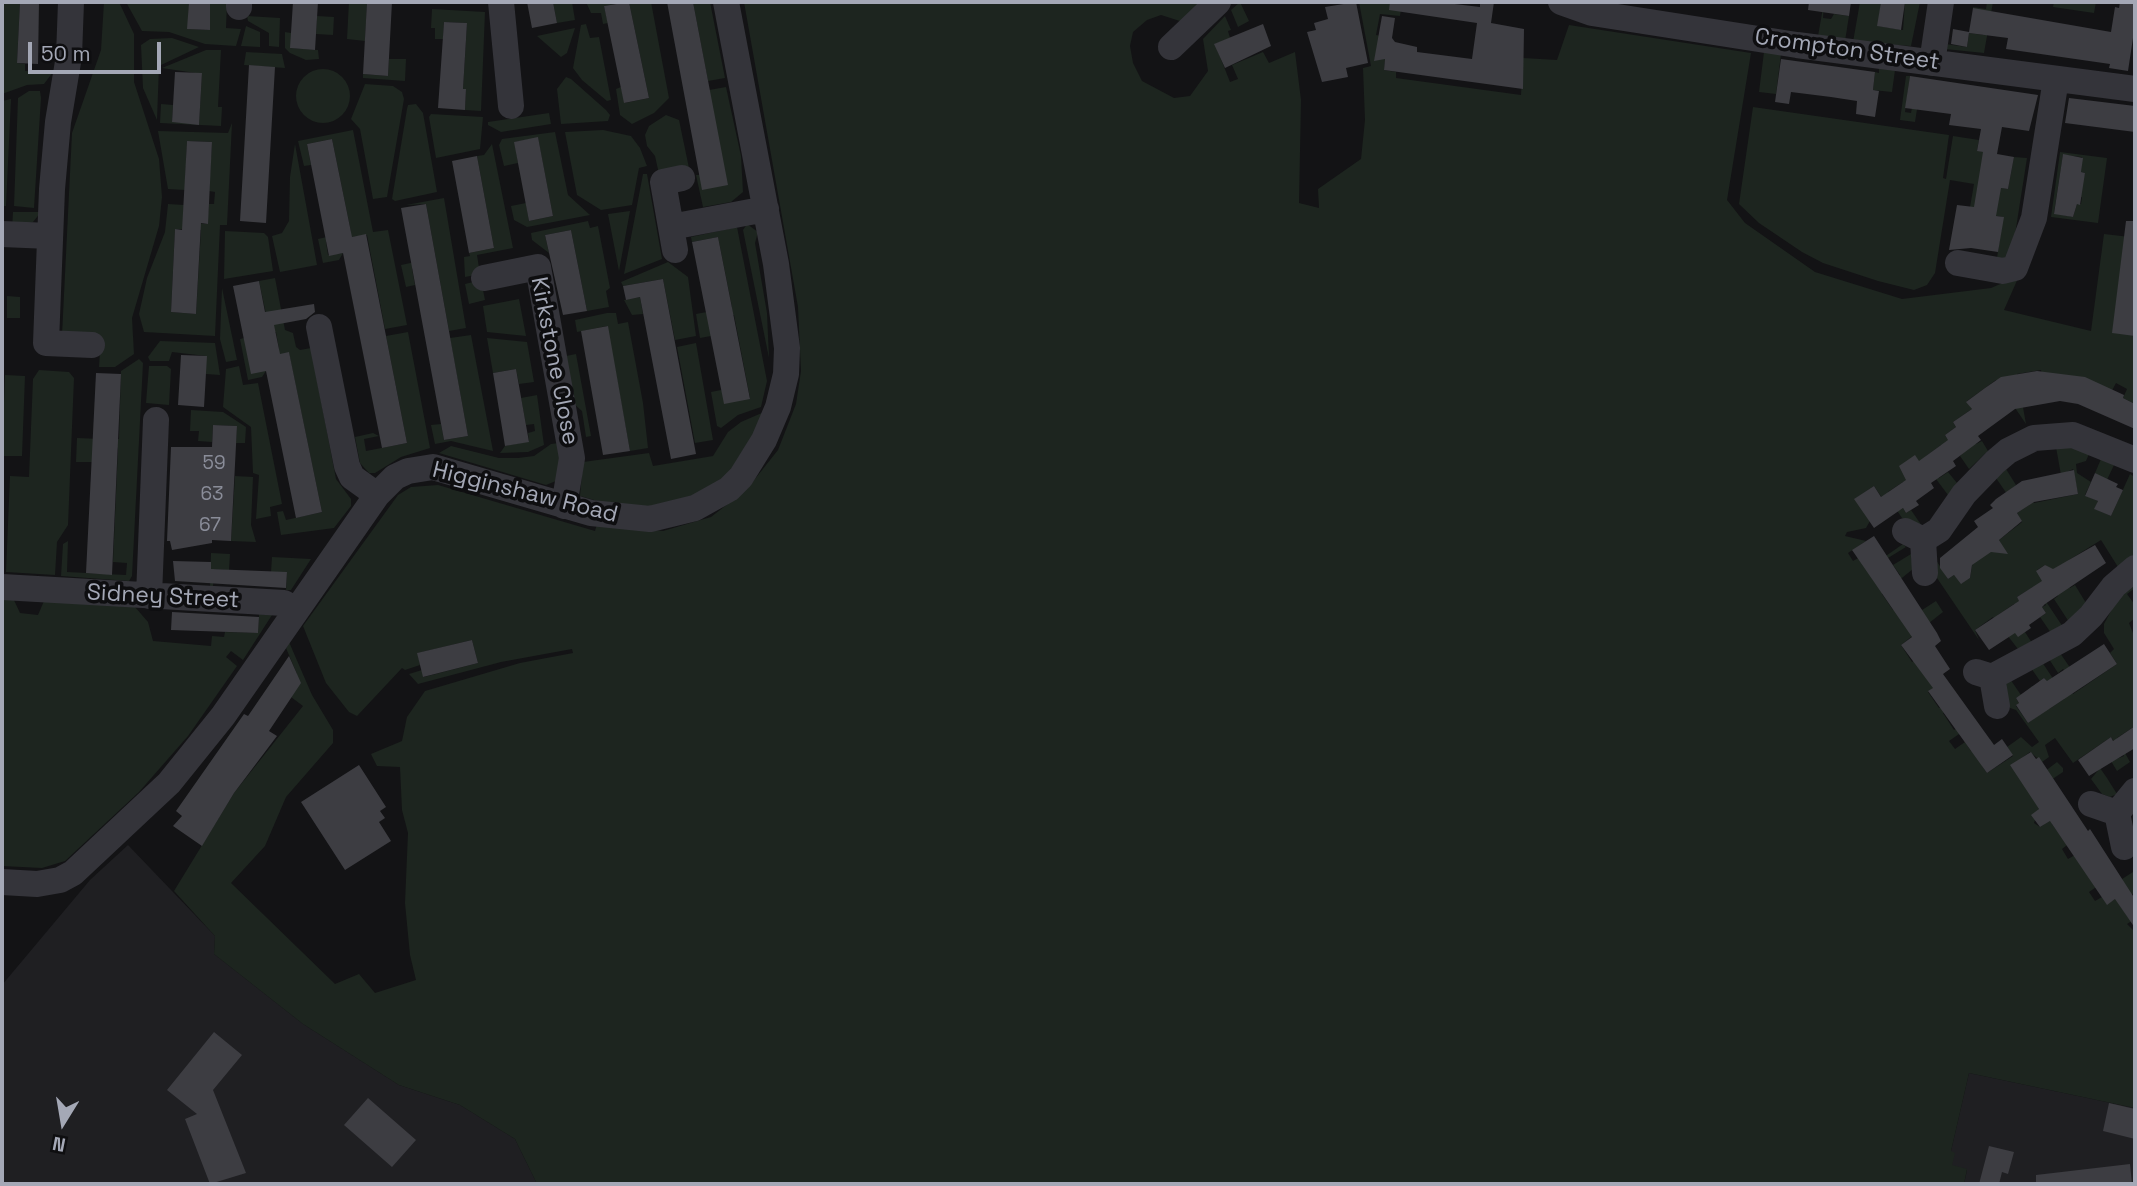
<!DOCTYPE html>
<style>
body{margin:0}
#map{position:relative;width:2137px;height:1186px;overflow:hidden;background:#131315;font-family:"Space Grotesk",sans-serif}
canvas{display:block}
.frame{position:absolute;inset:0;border:4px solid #a4a8b6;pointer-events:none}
.north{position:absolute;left:28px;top:1088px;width:70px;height:70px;-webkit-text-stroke:5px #0e0e10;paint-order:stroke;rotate:191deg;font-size:19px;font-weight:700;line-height:28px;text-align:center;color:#a4a8b6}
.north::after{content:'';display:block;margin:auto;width:24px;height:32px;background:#a4a8b6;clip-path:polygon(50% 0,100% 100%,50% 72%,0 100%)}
.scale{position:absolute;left:28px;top:42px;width:133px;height:32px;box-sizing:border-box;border:4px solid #a4a8b6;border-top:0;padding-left:9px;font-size:21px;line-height:24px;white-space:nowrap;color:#a4a8b6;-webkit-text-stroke:5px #0e0e10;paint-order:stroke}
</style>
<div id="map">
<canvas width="2137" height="1186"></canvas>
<div class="frame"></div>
<div class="north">N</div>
<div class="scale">50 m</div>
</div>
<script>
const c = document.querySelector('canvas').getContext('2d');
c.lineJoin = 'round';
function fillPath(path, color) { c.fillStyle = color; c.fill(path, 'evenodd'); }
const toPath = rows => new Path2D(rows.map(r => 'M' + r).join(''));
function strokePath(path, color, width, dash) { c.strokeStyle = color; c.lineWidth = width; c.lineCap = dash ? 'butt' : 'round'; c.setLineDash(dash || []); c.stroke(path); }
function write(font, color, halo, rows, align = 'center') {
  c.font = font + ' "Space Grotesk",sans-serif'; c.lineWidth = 7; c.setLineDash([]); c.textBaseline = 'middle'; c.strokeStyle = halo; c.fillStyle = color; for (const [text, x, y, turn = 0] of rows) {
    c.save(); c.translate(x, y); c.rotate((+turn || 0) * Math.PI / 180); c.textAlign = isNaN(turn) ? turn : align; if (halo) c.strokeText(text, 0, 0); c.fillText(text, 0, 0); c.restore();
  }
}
fillPath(toPath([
 [128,845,215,936,214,954,303,1024,399,1085,460,1105,515,1139,537,1184,2,1184,2,985,90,880],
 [1969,1073,2135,1108,2135,1184,1964,1184,1967,1170,1952,1166,1951,1151]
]), '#1f1f22');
fillPath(toPath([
 [2,2,20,2,17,63,25,64,25,71,53,72,44,84,27,85,2,94],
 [104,2,119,2,134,34,134,82,159,159,162,197,159,226,132,318,134,354,115,367,99,367,101,337,62,335,72,133,101,50],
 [126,2,189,2,188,29,210,30,210,2,227,2,226,28,241,29,236,46,205,44,169,32,142,31],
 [349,2,367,2,365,41,347,39],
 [553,2,572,2,575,20,557,23],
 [586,2,625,2,604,6,608,23,603,24,601,13,591,13],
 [629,2,651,2,669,98,654,113,632,124,620,115,616,89,621,87,625,103,649,98],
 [693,2,710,2,725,78,708,81],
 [744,2,1203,2,1183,22,1161,15,1147,20,1133,32,1130,46,1133,63,1142,81,1174,98,1190,96,1208,71,1203,39,1225,16,1231,30,1228,31,1230,38,1215,44,1230,82,1238,79,1232,65,1263,52,1269,63,1295,52,1301,100,1299,203,1319,208,1318,189,1361,159,1365,120,1363,68,1371,66,1359,2,1402,2,1400,16,1380,14,1376,35,1387,37,1384,70,1396,72,1396,78,1521,95,1523,58,1557,60,1569,25,1751,53,1727,200,1745,223,1815,272,1902,299,1991,288,2019,276,2004,310,2091,331,2104,234,2130,237,2135,404,2123,398,2127,389,2116,383,2108,398,2046,401,2041,370,2017,374,2026,424,1996,380,1967,401,1972,409,1953,422,1956,427,1945,435,1953,446,1941,445,1925,457,1939,478,1948,472,1957,483,1948,495,1933,475,1904,473,1915,493,1903,482,1888,492,1900,510,1903,508,1906,513,1911,510,1922,526,1902,518,1894,506,1889,508,1874,486,1855,499,1870,521,1866,528,1847,532,1845,536,1866,541,1848,553,1853,561,1860,557,1880,560,1903,544,1906,547,1888,558,1880,589,1900,575,1893,565,1911,554,1913,569,1882,594,1893,610,1908,600,1922,610,1936,601,1943,612,1901,645,1912,662,1933,647,1944,681,1928,692,1939,708,1950,701,1954,706,1943,713,1954,730,1972,719,1975,723,1949,741,1955,749,1965,742,1971,751,1990,739,1994,745,1982,766,1987,773,2013,756,2007,747,2021,737,2032,747,2039,742,2016,710,2010,708,2005,685,2010,679,2021,695,2016,698,2019,703,2016,706,2028,723,2043,712,2028,690,2032,686,2049,709,2064,699,2052,681,2048,683,2044,678,2040,681,2031,668,2042,662,2060,689,2066,685,2073,694,2117,664,2110,653,2114,649,2104,633,2104,624,2119,596,2135,583,2135,588,2127,594,2135,605,2135,618,2129,623,2135,638,2135,726,2117,738,2130,762,2117,771,2111,761,2124,756,2111,737,2073,763,2055,738,2045,745,2049,757,2042,762,2030,752,2011,766,2040,775,2057,762,2063,768,2063,772,2048,782,2034,823,2040,827,2065,811,2067,813,2052,824,2062,838,2071,842,2062,849,2068,859,2075,855,2108,879,2089,892,2095,901,2102,897,2107,904,2126,892,2122,879,2133,872,2135,875,2135,892,2119,904,2128,917,2135,912,2135,919,2127,924,2135,932,2135,1108,1969,1073,1951,1151,1955,1153,1952,1165,1967,1169,1964,1184,537,1184,515,1139,460,1105,399,1085,303,1024,214,954,215,936,174,891,234,793,303,706,291,697,297,674,286,648,289,642,312,695,333,730,333,743,286,797,265,846,231,883,335,984,359,974,375,993,416,980,410,955,405,903,408,833,402,810,400,767,377,766,371,754,402,741,407,717,425,691,520,663,573,653,572,649,501,662,418,684,409,674,422,670,424,677,478,663,472,640,418,653,420,665,405,670,402,668,357,716,349,712,326,683,303,626,398,495,411,487,438,485,595,531,597,524,663,531,711,517,747,489,778,450,796,404,801,371,798,307],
 [1240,2,1249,21,1238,27,1231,10],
 [1824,2,1823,18,1831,19,1834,14,1849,16,1845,41,1818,36],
 [1860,2,1881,4,1878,26,1903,30,1905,2,1920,2,1911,46,1853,42],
 [1987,2,1993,2,1984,53,1945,49,1945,44,1967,47,1969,33,1983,35,1986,20,1973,9,1973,7,1986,9],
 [2054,2,2096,2,2094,13,2053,7],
 [432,9,485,12,481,111,465,110,466,90,463,89,467,23,444,22,443,39,435,39,435,28,431,28],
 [247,16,280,18,279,47,269,46,269,33,248,21],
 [317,16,334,17,333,35,316,34],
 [586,24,590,38,599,37,611,100,607,101,582,80,573,68,581,25],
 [246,26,260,32,260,47,241,46],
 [575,28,567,53,561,57,537,36],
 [285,32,291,33,291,48,318,50,319,59,306,60,290,53,285,48],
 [172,38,199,47,159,66,157,120,143,88,141,45,150,39],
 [206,50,221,50,218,107,222,107,221,126,160,123,161,104,173,105,172,122,199,123,202,74,162,68],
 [246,52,282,54,285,68,244,65],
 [1764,52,1781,54,1776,94,1759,92],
 [389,59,406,59,405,81,363,78,363,74,388,76],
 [1879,68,1895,70,1892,92,1873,90,1875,72,1879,73],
 '296 96a27 27 0 1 1 54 0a27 27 0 1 1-54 0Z',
 [1906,76,1910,76,1905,112,1911,113,1913,102,1918,103,1915,122,1900,120],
 [566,77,571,79,606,110,610,115,608,121,561,124,557,89],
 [365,84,393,86,402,92,404,99,387,197,373,199,360,129,351,119],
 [726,87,741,156,743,192,731,202,703,207,696,175,699,175,709,90],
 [29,91,40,91,41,98,34,208,14,206,18,98],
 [11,99,6,206,2,206,2,101],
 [416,104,423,113,437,192,395,201,392,199,407,109,408,105],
 [1753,107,1949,135,1943,178,1946,179,1953,136,1979,140,1977,150,1983,152,2001,188,2008,189,2014,157,2027,158,2011,260,1997,258,2003,217,1979,213,1970,207,1974,184,1950,180,1935,273,1927,285,1914,290,1878,281,1823,263,1802,252,1759,223,1739,204],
 [549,113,551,124,501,132,488,125,488,122],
 [431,114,483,117,480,149,436,158,429,117],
 [666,115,679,120,689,168,659,174,655,156,647,146,645,135,649,126],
 [232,123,227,225,220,225,215,336,144,332,139,314,147,278,165,232,168,204,184,205,183,222,207,224,209,204,214,204,215,192,209,191,212,142,187,141,185,190,168,189,158,131,228,133],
 [175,229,201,230,196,314,171,312],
 [353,130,373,232,388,230,407,325,385,329,367,235,345,238,351,232,332,139,307,144,311,165,304,166,298,141],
 [603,130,631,136,640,148,647,166,639,168,632,205,601,210,577,195,565,132],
 [555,132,568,195,590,215,527,227,514,220,511,206,526,203,529,221,553,216,538,138,515,142,518,163,504,166,499,145,502,139],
 [295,144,317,265,280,272,272,236,282,233,289,221,290,177],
 [492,144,513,248,477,255,480,274,465,277,464,257,470,256,469,253,494,248,477,156,484,155],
 [2060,152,2107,158,2098,223,2051,217],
 [2063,155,2082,157,2081,172,2085,173,2078,197,2082,197,2081,204,2077,204,2073,217,2054,213],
 [643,174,647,174,662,259,624,274],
 [444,198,466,328,449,331,426,204,406,205],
 [630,211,619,271,608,214],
 [13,212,41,212,33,222,12,229],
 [588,221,590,228,598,226,610,288,606,291,609,307,587,311,571,230,545,235,549,253,532,240,531,233],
 [747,224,758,232,755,243,767,313,769,358,743,230],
 [737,227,767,381,761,407,738,415,721,428,717,426,711,392,721,390,750,398,734,315,727,316,732,307,718,237,692,242,691,237],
 [225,231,264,233,268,237,273,271,224,279],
 [331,236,331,241,326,242,328,255,343,253,339,260,323,263,318,239],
 [415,262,412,269,415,285,406,287,401,265],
 [668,262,688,277,696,336,675,340,663,279,623,286,621,282],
 [275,278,285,330,293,333,296,347,300,350,311,348,336,479,351,499,351,506,334,528,281,535,277,512,283,511,286,520,322,512,289,353,265,357,279,349,276,332,270,333,259,281],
 [481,280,485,300,469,304,465,284],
 [222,288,237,360,226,362,220,339],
 [7,296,20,297,20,318,7,318],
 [640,297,643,314,632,315,624,300],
 [519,299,526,336,487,332,483,306],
 [712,311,711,336,700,338,696,314],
 [607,313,616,313,618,324,628,322,643,403,648,448,630,451,607,326,577,332,575,320],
 [408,332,430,448,401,457,375,473,369,473,360,463,355,437,373,433,379,436,364,439,366,451,407,443,386,336],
 [471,335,477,367,493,451,451,441,435,444,431,425,441,424,444,440,468,436,450,338],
 [244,338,266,371,262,377,248,380,240,339],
 [487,338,527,342,534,382,519,384,516,369,493,373],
 [160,341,215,343,220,375,206,374,206,356,172,352,169,361,150,361,148,357],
 [696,343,713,440,695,443,677,347],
 [576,354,591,436,586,437,582,411,575,405,566,356],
 [139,359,143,363,132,576,129,581,61,576,63,544,68,541,67,572,126,575,127,563,113,562,118,449,112,439,119,439,121,371],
 [149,366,167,366,171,369,169,405,146,403],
 [239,366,243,385,258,383,282,504,270,507,271,516,256,519,259,475,253,473,251,427,223,407,226,369],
 [39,370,69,372,74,378,68,525,57,542,55,575,6,572,10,476,29,477,33,379],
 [5,375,25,376,22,456,2,456],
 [537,395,544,445,528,452,500,453,505,446,529,441,528,433,535,431,534,424,526,425,521,398],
 [191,410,223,412,246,427,245,443,236,443,237,426,213,425,212,442,198,441,199,431,190,431],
 [764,412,744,455,715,488,665,506,622,508,580,496,583,462,649,453,653,466,713,456,728,432,741,422],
 [77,438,101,439,92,462,76,462],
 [1974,441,1976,444,1982,441,1988,451,1969,469,1960,456],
 [559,443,560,456,556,481,546,485,439,453,451,446,499,458,518,458,534,456,551,444],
 [2056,447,2070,447,2089,454,2086,461,2076,464,2077,473,2091,482,2085,495,2098,501,2095,509,2111,516,2130,474,2135,477,2135,555,2118,567,2101,540,2069,560,2069,575,2062,564,2051,571,2045,565,2037,570,2047,589,2041,594,2063,627,2051,633,2040,617,2046,613,2042,607,2046,605,2033,587,2017,597,2029,616,2025,619,2014,604,1998,615,2010,633,2025,632,2032,643,2018,649,1993,617,1975,630,1979,640,1937,578,1936,560,1948,579,1954,575,1962,583,1970,578,1977,536,2003,549,1999,540,2022,522,2017,513,2029,505,2025,487,2034,503,2078,494,2073,469,2061,475],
 [2101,459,2114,465,2106,482,2095,473],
 [2006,469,2016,485,2007,494,1996,478],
 [235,476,253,477,251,525,256,542,231,541],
 [211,553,230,554,229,570,214,569,213,587,210,586],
 [272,557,311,559,291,590,286,590,287,572,271,572],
 [2068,585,2070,588,2075,585,2086,603,2069,622,2054,599,2058,596,2056,592],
 [2,597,13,598,20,613,38,615,44,601,135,607,148,622,153,641,211,646,212,636,224,637,225,632,258,633,259,614,272,615,243,660,231,651,226,657,237,666,188,736,139,792,65,861,42,868,2,866],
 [2060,653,2071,669,2066,672,2063,669,2058,673,2049,659],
 [2100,768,2107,778,2117,794,2110,797,2102,794,2091,779]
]), '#1d251f');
fillPath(toPath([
 [20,2,39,2,38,64,17,63],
 [189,2,210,2,210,30,187,29],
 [293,2,318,2,315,50,290,48],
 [367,2,392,2,388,76,363,74],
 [527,2,553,2,557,23,532,28],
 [629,2,649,98,624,103,604,6],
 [667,2,693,2,728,185,702,190],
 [1356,2,1368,63,1346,68,1348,77,1322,82,1307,32,1316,30,1314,23,1328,19,1325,7],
 [1390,2,1438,2,1480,7,1480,2,1494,2,1491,23,1524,29,1523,89,1384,70,1385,59,1374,61,1382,16,1395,18,1392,38,1395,42,1417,47,1417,52,1472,59,1477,23,1389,10],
 [1809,2,1851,2,1849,16,1808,10],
 [1881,2,1905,2,1901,30,1877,26],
 [2120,2,2135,2,2135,38,2133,38,2128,71,2109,68,2110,64,2006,49,2008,38,1969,33,1967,47,1951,44,1953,29,1969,32,1973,8,2111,32,2115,7,2119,8],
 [444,22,467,23,463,89,466,89,465,110,438,108],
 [1263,24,1271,46,1225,68,1214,44],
 [1781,59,1875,72,1873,90,1879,91,1875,117,1856,114,1857,101,1831,97,1791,92,1789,104,1775,102],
 [249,65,275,67,266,223,240,221],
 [175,72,202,73,199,125,172,122],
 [1910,76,2038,95,2029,131,2002,127,1997,154,2014,157,2008,189,2001,188,1996,216,2004,217,1998,252,1971,248,1949,250,1957,205,1974,207,1983,152,1977,151,1981,129,1949,125,1951,114,1905,108],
 [2069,98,2135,106,2135,132,2065,123],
 [538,137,553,216,529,221,514,142],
 [332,139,352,237,366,234,407,443,382,448,343,253,329,256,307,144],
 [187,141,212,142,208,224,201,223,196,314,171,312,175,229,182,230],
 [2063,154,2083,158,2081,172,2085,173,2080,205,2077,204,2073,217,2054,214],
 [477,156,494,248,469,253,452,161],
 [426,204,468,436,444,440,401,208],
 [2126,221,2135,221,2135,336,2112,333],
 [571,230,587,311,563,315,545,235],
 [718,237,750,399,724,404,692,242],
 [663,279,696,454,671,459,640,297,626,300,623,286],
 [259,281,265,312,314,304,315,312,306,319,274,325,280,354,289,352,322,512,296,518,266,371,251,374,233,286],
 [608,326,630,451,603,455,581,331],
 [181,355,207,356,204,407,178,405],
 [516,369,529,442,505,446,493,373],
 [2037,371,2085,377,2124,395,2123,398,2135,404,2135,429,2078,404,2060,401,2015,409,1978,436,1981,440,1953,461,1956,466,1931,483,1934,488,1916,501,1919,505,1906,513,1903,508,1874,528,1854,499,1874,486,1881,497,1906,480,1899,466,1915,455,1919,461,1948,440,1945,435,1956,427,1953,422,1972,409,1966,402,1985,388,2001,377],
 [96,373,121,374,112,575,86,573],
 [213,425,237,426,231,541,212,540,212,543,172,550,170,541,167,541,171,447,212,447],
 [2074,470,2078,494,2034,502,2017,513,2022,521,1999,540,2008,554,1991,552,1972,565,1970,578,1961,584,1954,575,1948,579,1940,568,1940,558,1978,527,1974,521,1993,508,1990,505,1996,499,2022,481],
 [2095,473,2118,484,2116,487,2123,490,2111,516,2094,509,2098,501,2085,496],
 [1874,536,1937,633,1941,641,1935,646,1950,669,1943,674,1994,745,2002,739,2013,755,1987,773,1928,691,1933,688,1901,645,1912,637,1852,550],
 [2095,545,2106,563,2045,604,2042,607,2046,613,2029,625,2031,628,2018,637,2015,633,1989,650,1975,630,2019,601,2017,597,2042,581,2036,571,2045,565,2053,569],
 [173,561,211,562,211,569,287,572,286,588,175,581],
 [172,612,259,617,258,633,171,630],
 [472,640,478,663,423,677,417,653],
 [2104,644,2117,664,2028,723,2016,705,2019,703,2016,698,2044,678,2047,681],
 [289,656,301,683,269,731,277,736,234,793,202,846,173,826,182,816,176,811,244,714,248,716],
 [2135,726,2135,748,2089,776,2078,760,2111,737,2113,741],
 [2031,752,2036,759,2039,757,2088,831,2090,829,2135,899,2135,928,2115,899,2107,905,2050,821,2040,827,2031,815,2039,809,2010,765],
 [359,765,386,807,380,811,385,818,379,822,391,841,345,870,301,802],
 [214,1032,242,1055,213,1090,246,1173,210,1184,185,1119,197,1114,167,1090],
 [368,1098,416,1140,392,1167,344,1125],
 [2109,1103,2135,1109,2135,1139,2103,1131],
 [1989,1146,2014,1152,2008,1174,2002,1172,1999,1184,1979,1184],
 [2130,1164,2132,1184,2036,1184,2036,1175]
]), '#3d3d42');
strokePath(toPath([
 [71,2,69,56,58,122,52,189,46,343,92,345],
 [501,2,511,106],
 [1561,2,1592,13,1797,45,2135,89],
 [239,7,239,2],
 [1171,47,1218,2],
 [1932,63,1941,2],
 [671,227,766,209],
 [2,234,50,236],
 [675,250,663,182,682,178],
 [1958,263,2003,271,2015,268,2034,218,2056,79],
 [484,278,538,267,572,458,564,506],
 [319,327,347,466,352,477,377,495],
 [1905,531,1923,540,1925,573],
 [1923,540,1939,530,1964,494,1995,462,2008,451,2034,438,2073,435,2135,460],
 [2,587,284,603,294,610],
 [149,596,156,420],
 [1976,672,1992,677,1997,706],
 [1992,677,2072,634,2091,616,2114,586,2135,568],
 [2091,804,2117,813,2124,847],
 [2117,813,2135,791],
 [2,882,37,884,60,880,73,873,169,783,223,716,377,495,395,477,408,471,433,467,591,513,650,519,695,508,729,489,741,477,764,440,778,407,786,374,787,348,776,264,726,2]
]), '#34343a', 26);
write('19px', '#8a8d99', null, [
 ["59",214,464],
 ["63",212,495],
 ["67",210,526]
]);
write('23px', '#a4a8b6', '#0e0e10', [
 ["Crompton Street",1847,50,8],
 ["Kirkstone Close",554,361,79],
 ["Higginshaw Road",525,493,14],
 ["Sidney Street",163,597,3]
]);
</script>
